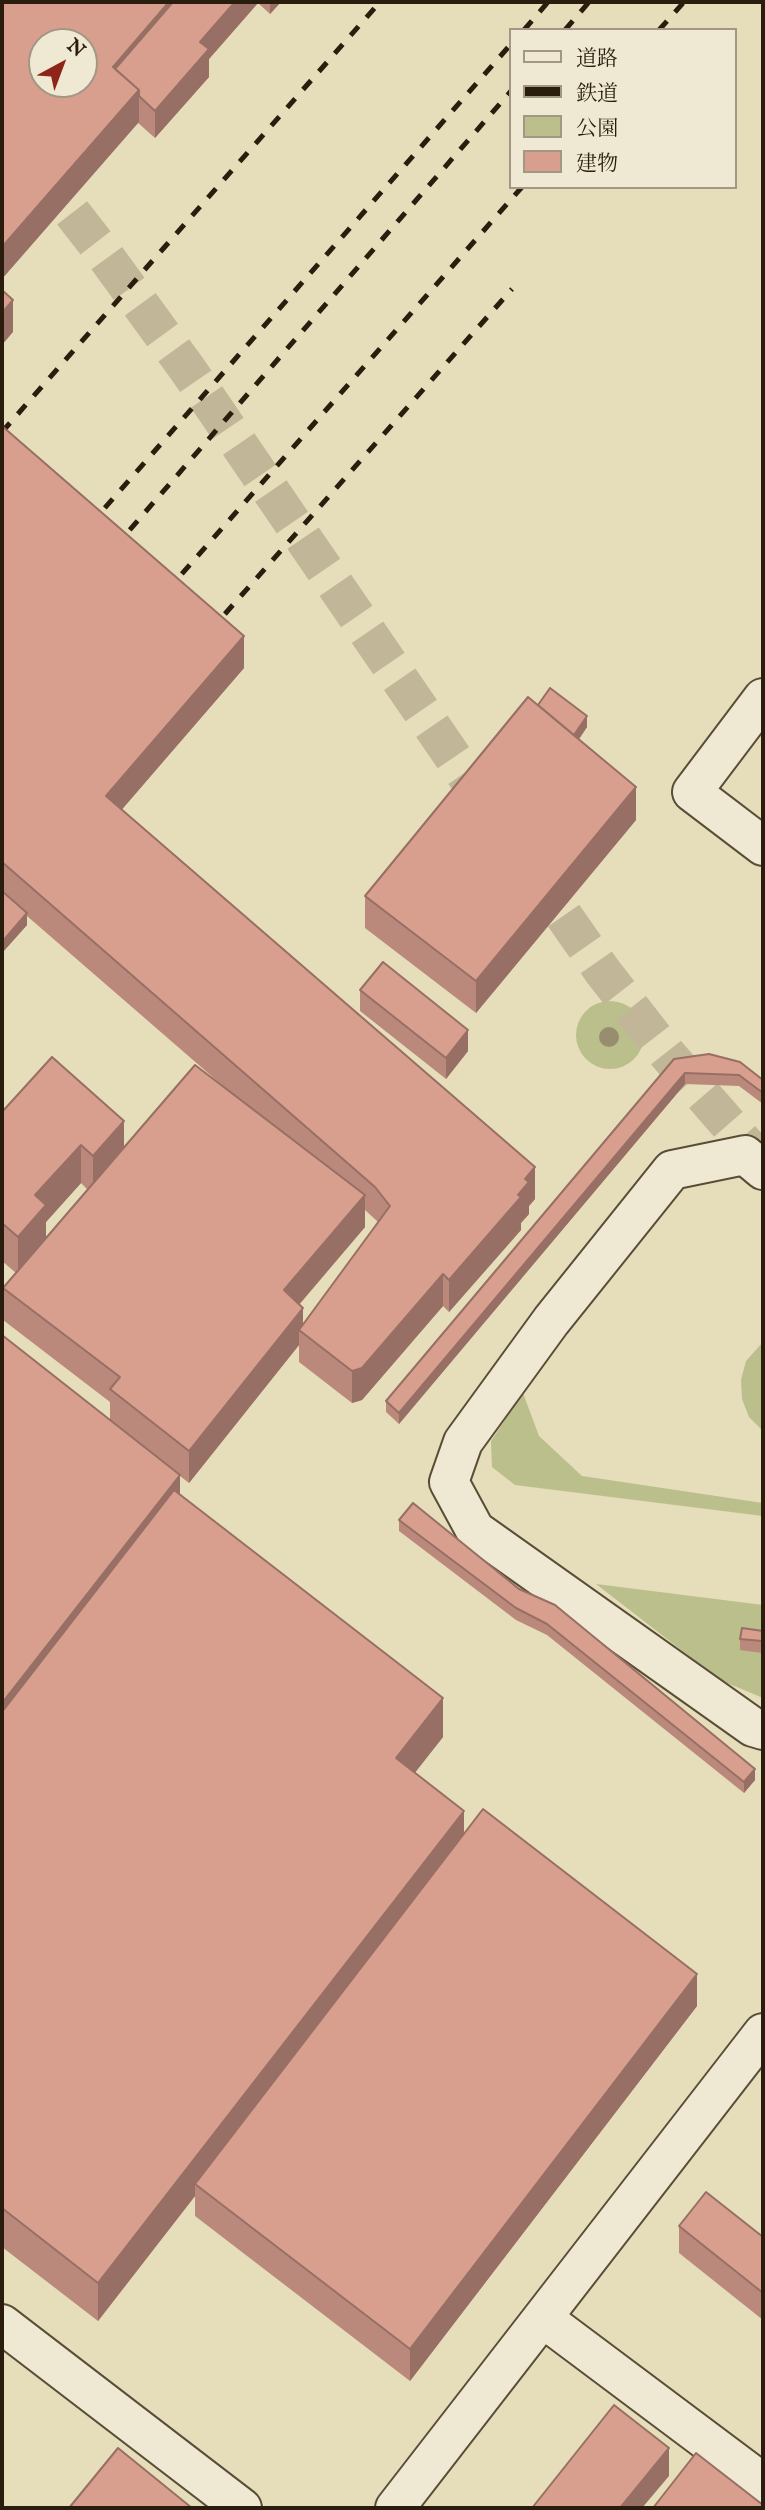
<!DOCTYPE html>
<meta charset="utf-8">
<style>
body{margin:0}
#map{position:relative;width:765px;height:2510px;overflow:hidden;background:#e6ddbb;font-family:"IM FELL English","Noto Serif JP",serif}
canvas{display:block}
.frame{position:absolute;inset:0;border:4px solid #2b1d0d;pointer-events:none}
.legend{position:absolute;left:509px;top:28px;width:228px;height:161px;box-sizing:border-box;background:#efe9d3;border:2px solid #a19784;margin:0;padding:9px 12px;list-style:none;font-size:21px;color:#2b1d0d}
.legend li{display:flex;align-items:center;gap:14px;height:35px}
.legend b{width:35px;border:2px solid #a19784}
.north{position:absolute;left:28px;top:28px;width:70px;height:70px;box-sizing:border-box;background:#efe9d3;border:2px solid #a19784;border-radius:50%;rotate:41deg;font-size:19px;font-weight:700;line-height:28px;text-align:center;color:#2b1d0d}
.north::after{content:'';display:block;margin:auto;width:24px;height:32px;background:#8f2418;clip-path:polygon(50% 0,100% 100%,50% 72%,0 100%)}
</style>
<div id="map">
<canvas width="765" height="2510"></canvas>
<div class="frame"></div>
<ul class="legend">
<li><b style="height:9px;background:#efe9d3"></b>道路</li>
<li><b style="height:9px;background:#2b1d0d"></b>鉄道</li>
<li><b style="height:19px;background:#babf8c"></b>公園</li>
<li><b style="height:19px;background:#d89f8f"></b>建物</li>
</ul>
<div class="north">N</div>
</div>
<script>
const c = document.querySelector('canvas').getContext('2d');
c.lineJoin = 'round';
function fillPath(path, color) { c.fillStyle = color; c.fill(path, 'evenodd'); }
const toPath = rows => new Path2D(rows.map(r => 'M' + r).join(''));
function strokePath(path, color, width, dash) { c.strokeStyle = color; c.lineWidth = width; c.lineCap = dash ? 'butt' : 'round'; c.setLineDash(dash || []); c.stroke(path); }
fillPath(toPath([
 '576 1035a34 34 0 1 1 68 0a34 34 0 1 1-68 0Z',
 [763,1342,763,1431,749,1417,742,1399,741,1380,746,1361],
 [523,1393,539,1436,582,1476,763,1503,763,1516,515,1485,492,1467,491,1441],
 [596,1584,763,1605,763,1698,720,1680]
]), '#babf8c');
strokePath(toPath([
 [2,123,98,246,188,370,494,817],
 [531,869,603,972,668,1055,763,1164]
]), '#c1b798', 38, [38, 19]);
const minor = toPath([
 [763,698,692,792,763,846],
 [763,1170,745,1155,672,1170,551,1321,463,1442,449,1482,475,1530,753,1727,763,1730],
 [544,2319,763,2483],
 [2,2324,242,2508],
 [395,2508,763,2033]
]);
strokePath(minor, '#5a4d38', 42);
strokePath(minor, '#efe9d3', 38);
strokePath(toPath([
 [524,30,548,2],
 [565,30,589,2],
 [659,30,684,2],
 [2,432,380,2],
 [89,526,511,44],
 [114,548,511,91],
 [166,592,522,187],
 [209,632,512,289]
]), '#2b1d0d', 5, [12, 12]);
c.fillStyle = '#978e70';
for (const [x, y] of [
 [609,1037]
]) { c.beginPath(); c.arc(x, y, 10, 0, 2 * Math.PI); c.fill(); }
fillPath(toPath([
 [2,2,281,2,270,14,258,3,209,59,209,77,155,138],
 [2,426,244,668,122,809,535,1199,529,1206,529,1214,521,1223,521,1230,449,1312,443,1306,362,1400,352,1403,299,1362,299,1345,189,1483,180,1476,180,1494,443,1737,415,1772,464,1834,697,2006,410,2381,195,2216,195,2196,98,2321,2,2247,2,1335,110,1420,110,1402,3,1320,3,1288,16,1273,2,1261,2,1112,124,1148,223,1086,27,916,27,925,2,953],
 [81,1183,88,1190,46,1238,46,1222],
 [365,1210,378,1222,303,1325,299,1305,365,1227],
 [538,705,587,727,579,739,636,820,476,1013,365,928,365,896],
 [360,990,468,1051,446,1079,360,1011],
 [674,1059,763,1080,763,1104,739,1086,685,1084,399,1424,386,1412,386,1401],
 [399,1520,519,1589,755,1780,744,1793,547,1635,516,1620,399,1531],
 [742,1628,763,1643,762,1653,740,1650,740,1639],
 [679,2226,763,2237,763,2320,679,2253]
]), '#ba897b');
fillPath(toPath([
 [169,2,175,2,126,84,113,67],
 [235,2,258,2,258,3,209,59,209,77,155,138,155,111,200,42],
 [270,2,281,2,270,14],
 [139,90,139,122,2,279,2,247],
 [13,300,13,332,2,345,2,313],
 [244,636,244,668,106,828,106,796],
 [587,716,587,727,573,748,573,737],
 [636,787,636,820,476,1013,476,981],
 [27,913,27,925,2,953,2,942],
 [468,1030,468,1051,446,1079,446,1058],
 [685,1073,685,1084,399,1424,399,1413],
 [124,1121,124,1160,93,1194,93,1156],
 [81,1145,81,1183,46,1222,46,1243,18,1275,18,1237,35,1195],
 [535,1167,535,1199,529,1206,529,1214,521,1223,521,1230,449,1312,449,1280,525,1179],
 [365,1195,365,1227,284,1322,284,1290],
 [443,1274,443,1306,362,1400,352,1403,352,1371],
 [303,1308,303,1333,299,1330,299,1345,189,1483,189,1451],
 [180,1475,180,1503,2,1731,2,1703],
 [443,1698,443,1737,396,1797,396,1758],
 [755,1769,755,1780,744,1793,744,1782],
 [464,1811,464,1849,195,2184,195,2196,98,2321,98,2283],
 [697,1974,697,2006,410,2381,410,2349],
 [669,2448,669,2476,642,2508,620,2508]
]), '#976f64');
const building = toPath([
 [2,2,169,2,113,67,139,90,2,247,2,2],
 [42,42,84,42,84,84,42,84,42,42],
 [173,2,235,2,200,42,209,49,155,111,139,96,139,90,115,69,173,2],
 [2,290,13,300,2,313,2,290],
 [2,426,244,636,106,796,535,1167,525,1179,529,1182,518,1195,521,1197,449,1280,443,1274,362,1368,352,1371,299,1330,390,1206,375,1187,2,862,2,426],
 [550,688,587,716,574,735,538,705,550,688],
 [528,697,636,787,476,981,365,896,528,697],
 [2,891,27,913,2,942,2,891],
 [383,962,468,1030,446,1058,360,990,383,962],
 [709,1054,740,1062,763,1080,763,1093,739,1075,685,1073,399,1413,386,1401,674,1059,709,1054],
 [52,1057,124,1121,93,1156,81,1145,35,1195,46,1205,18,1237,2,1223,2,1112,52,1057],
 [195,1065,365,1195,284,1290,303,1308,189,1451,110,1389,120,1377,3,1288,195,1065],
 [2,1335,180,1475,2,1703,2,1335],
 [174,1490,443,1698,396,1758,464,1811,98,2283,2,2208,2,1712,174,1490],
 [413,1503,519,1589,555,1605,755,1769,744,1782,547,1624,516,1608,399,1520,413,1503],
 [742,1628,763,1631,762,1641,740,1639,742,1628],
 [483,1809,697,1974,410,2349,195,2184,483,1809],
 [706,2192,763,2237,763,2293,679,2226,706,2192],
 [614,2405,669,2448,620,2508,532,2508,614,2405],
 [118,2448,192,2508,69,2508,118,2448],
 [696,2453,763,2505,763,2508,653,2508,696,2453]
]);
fillPath(building, '#d89f8f');
strokePath(building, '#976f64', 2);
</script>
